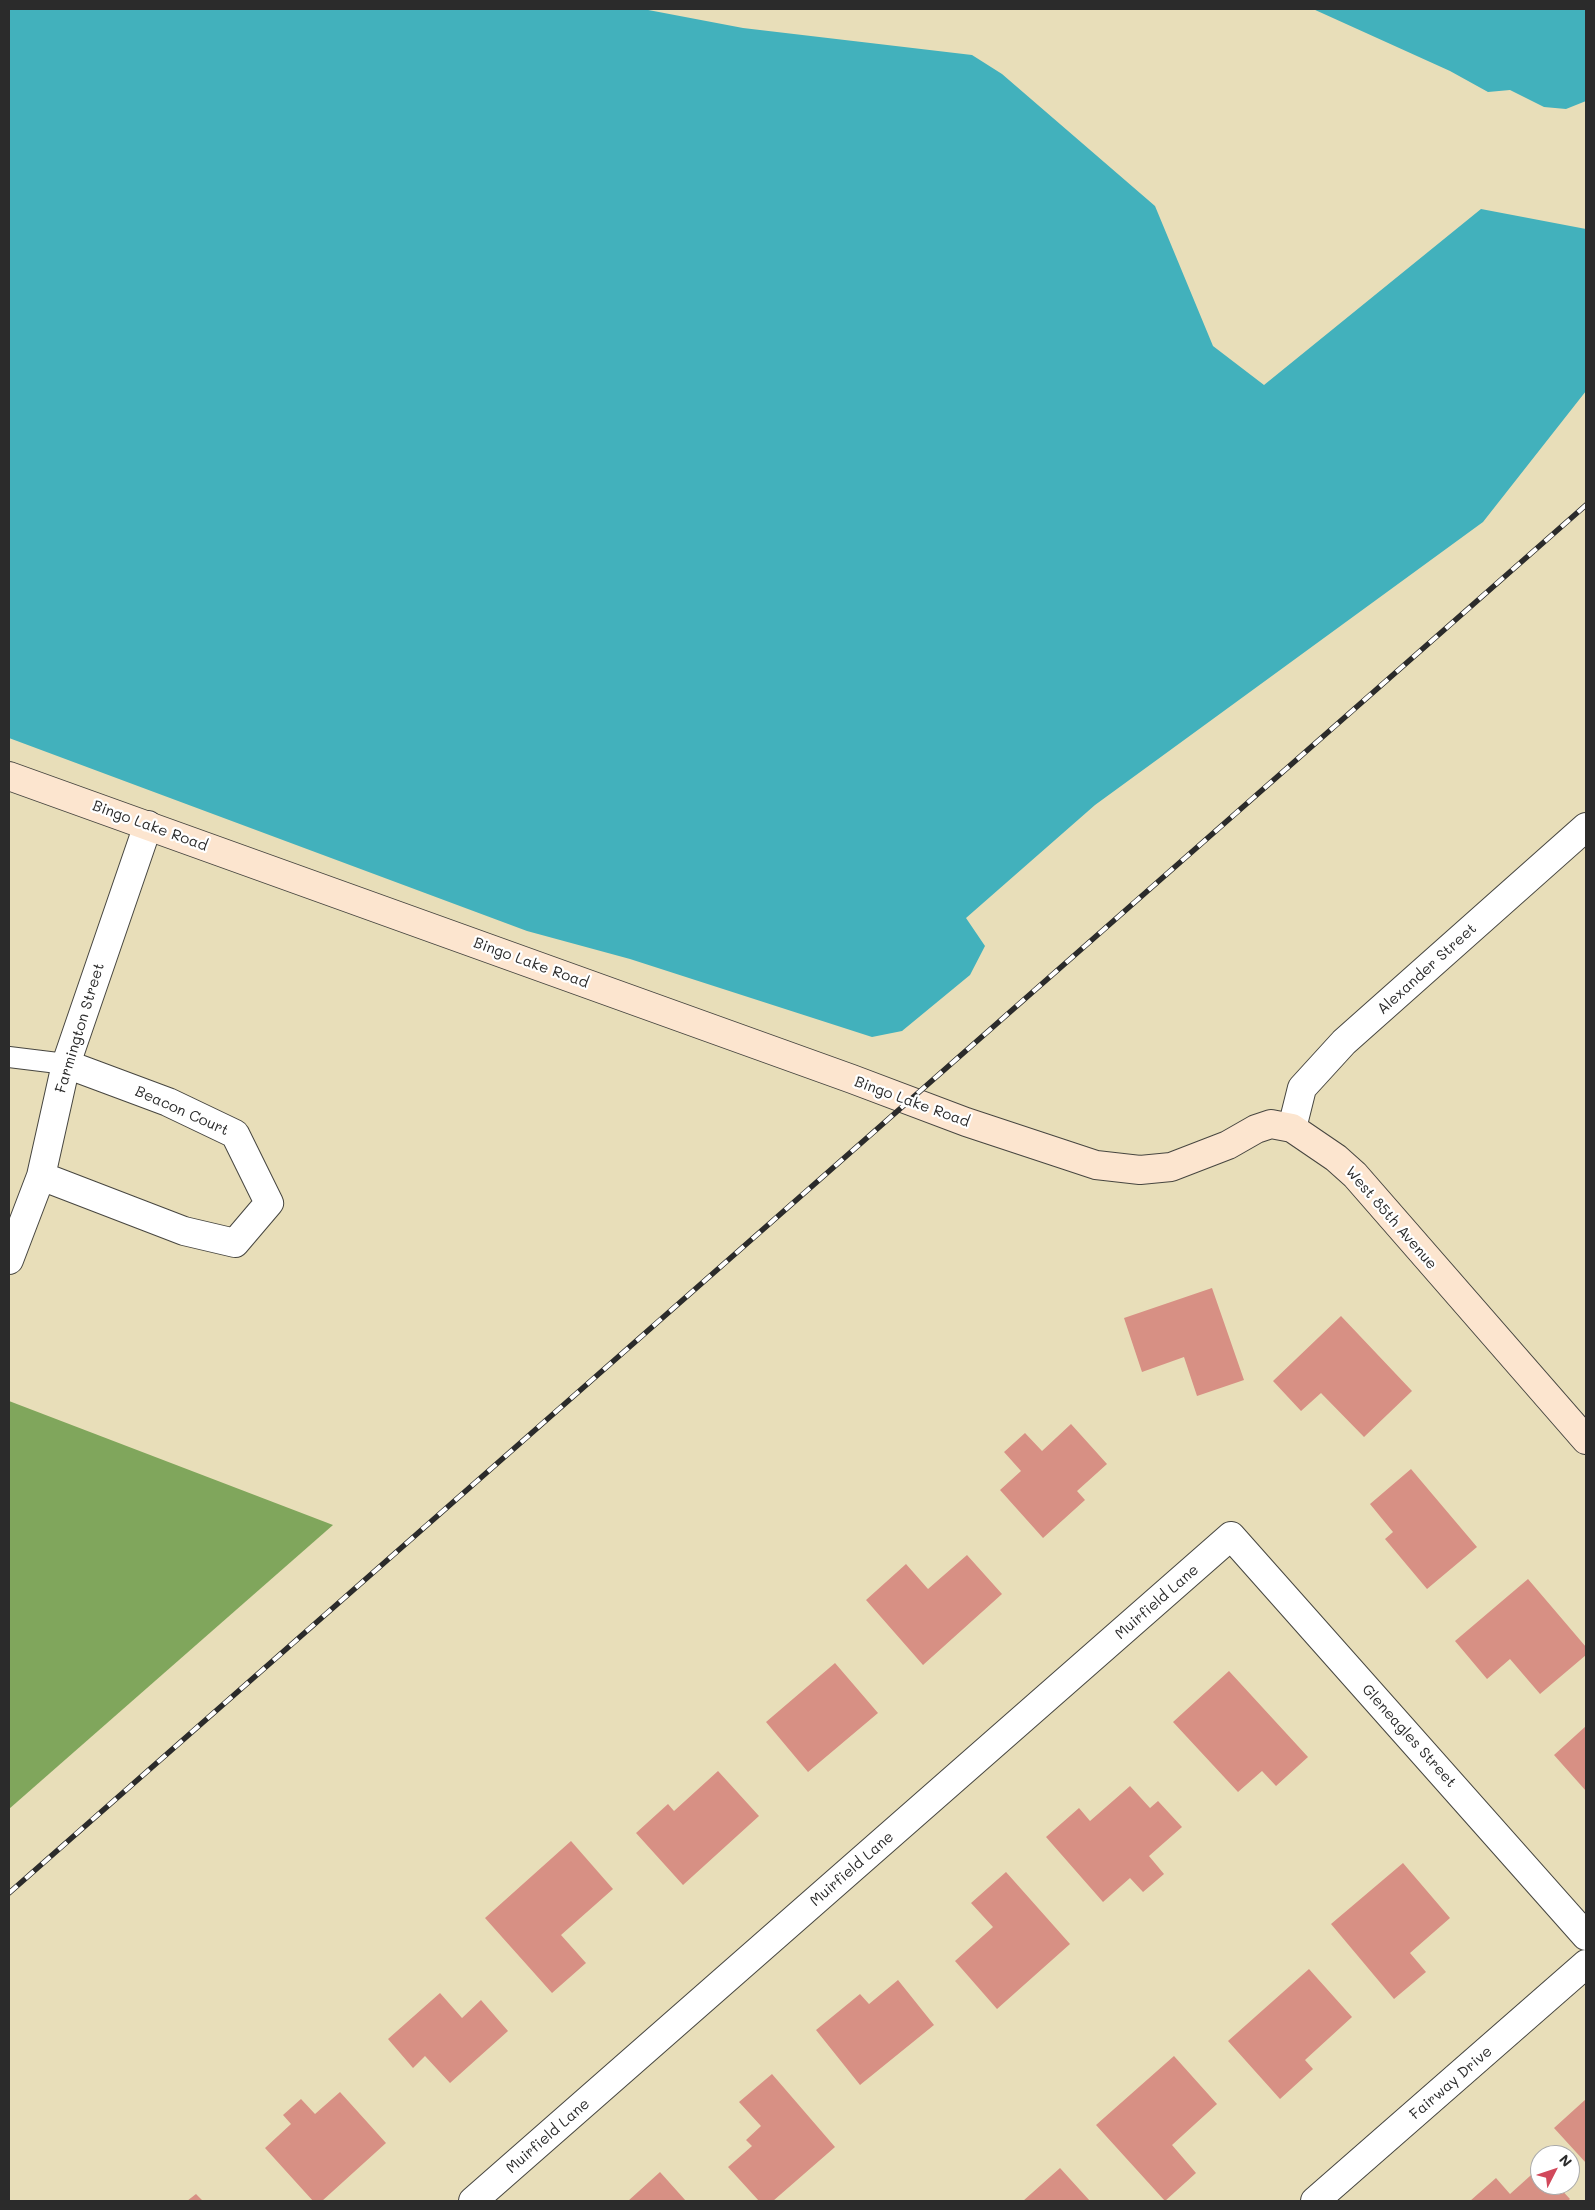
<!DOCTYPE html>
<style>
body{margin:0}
#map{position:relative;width:1595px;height:2210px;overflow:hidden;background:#e8deb9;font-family:Mali,sans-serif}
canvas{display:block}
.frame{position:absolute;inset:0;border:10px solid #2b2b2b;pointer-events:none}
.north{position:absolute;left:1530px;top:2145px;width:50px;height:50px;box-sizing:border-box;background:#fff;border:1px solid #aaa;border-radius:50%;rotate:49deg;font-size:14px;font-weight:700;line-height:20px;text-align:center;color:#2b2b2b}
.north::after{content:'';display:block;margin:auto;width:18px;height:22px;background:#d1495b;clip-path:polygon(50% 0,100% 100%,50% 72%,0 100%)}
</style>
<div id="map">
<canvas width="1595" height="2210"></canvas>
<div class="frame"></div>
<div class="north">N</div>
</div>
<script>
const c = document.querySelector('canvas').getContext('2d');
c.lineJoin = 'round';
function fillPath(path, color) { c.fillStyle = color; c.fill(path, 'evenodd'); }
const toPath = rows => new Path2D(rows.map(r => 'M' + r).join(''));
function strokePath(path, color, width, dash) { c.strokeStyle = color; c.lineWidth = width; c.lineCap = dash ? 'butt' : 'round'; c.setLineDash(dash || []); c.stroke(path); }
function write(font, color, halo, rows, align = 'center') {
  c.font = font + ' Mali,sans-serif'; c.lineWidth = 4.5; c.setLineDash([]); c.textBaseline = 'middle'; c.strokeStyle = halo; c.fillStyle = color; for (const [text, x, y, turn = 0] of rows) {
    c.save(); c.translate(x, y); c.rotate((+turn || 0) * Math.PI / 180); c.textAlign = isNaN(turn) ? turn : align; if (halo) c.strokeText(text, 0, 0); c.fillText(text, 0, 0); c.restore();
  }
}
fillPath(toPath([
 [9,1401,333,1525,9,1809]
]), '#80a65c');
fillPath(toPath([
 [9,9,643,9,743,28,972,55,1002,74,1155,206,1213,346,1264,385,1481,209,1586,229,1586,391,1483,522,1095,805,966,918,985,946,970,975,902,1031,872,1037,630,959,527,931,9,738],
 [1313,9,1586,9,1586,101,1566,109,1544,107,1510,90,1488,92,1450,71]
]), '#42b1bc');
fillPath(toPath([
 [1212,1288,1244,1380,1197,1396,1184,1357,1142,1372,1124,1318],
 [1341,1316,1412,1391,1364,1437,1321,1393,1301,1411,1273,1381],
 [1071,1424,1107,1464,1077,1491,1085,1500,1043,1538,1000,1490,1021,1471,1004,1452,1025,1433,1042,1451],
 [1411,1469,1477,1547,1427,1589,1385,1539,1393,1532,1370,1504],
 [967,1555,1002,1594,923,1665,866,1600,906,1564,928,1589],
 [1528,1579,1586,1647,1586,1655,1540,1694,1510,1659,1487,1679,1455,1641],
 [835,1663,878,1713,808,1772,766,1722],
 [1229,1671,1308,1757,1276,1786,1262,1771,1238,1792,1173,1722],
 [1586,1726,1586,1791,1554,1755],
 [718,1771,759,1816,683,1885,636,1833,668,1804,674,1811],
 [1130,1786,1150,1808,1158,1801,1182,1827,1149,1856,1164,1874,1143,1892,1130,1878,1103,1902,1046,1837,1079,1808,1090,1821],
 [571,1841,613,1889,561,1935,586,1963,552,1993,485,1918],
 [1403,1863,1450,1918,1410,1953,1426,1972,1394,1999,1331,1924],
 [1006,1872,1070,1944,997,2009,955,1961,993,1927,971,1903],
 [1309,1969,1352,2017,1305,2060,1313,2069,1280,2099,1228,2041],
 [898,1980,934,2025,860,2085,816,2030,860,1994,869,2004],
 [440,1993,462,2018,481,2000,508,2031,450,2083,425,2056,413,2068,388,2039],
 [1174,2056,1217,2104,1172,2145,1196,2173,1165,2201,1096,2125],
 [772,2074,835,2147,773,2201,759,2201,728,2167,752,2146,746,2140,761,2126,739,2102],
 [340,2092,386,2143,322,2201,313,2201,265,2148,291,2124,283,2115,301,2099,315,2114],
 [1586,2099,1586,2163,1554,2128],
 [1540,2167,1540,2185,1557,2185,1570,2199,1568,2201,1470,2201,1496,2178,1510,2194],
 [1060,2168,1090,2201,1023,2201],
 [660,2172,686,2201,628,2201],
 [196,2194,203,2201,187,2201]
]), '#d79084');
const lane = toPath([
 [9,1057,66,1064]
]);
const street = toPath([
 [1292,1128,1302,1088,1344,1042,1586,827],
 [41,1176,184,1231,235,1243,269,1203,235,1134,168,1102,66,1064],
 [9,1260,41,1176,66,1064,148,825],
 [473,2201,1231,1536,1586,1936],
 [1315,2201,1586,1964]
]);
const secondary = toPath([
 [9,776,852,1079,966,1122,1096,1165,1140,1170,1171,1167,1228,1145,1256,1129,1271,1124,1292,1128,1336,1158,1355,1175,1586,1440]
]);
strokePath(lane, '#474640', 22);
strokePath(street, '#474640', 30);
strokePath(secondary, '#474640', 30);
strokePath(lane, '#fff', 20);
strokePath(street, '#fff', 28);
strokePath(secondary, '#fce5cf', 28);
const rail = toPath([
 [9,1893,1586,505]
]);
strokePath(rail, '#2b2b2b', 5.5);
strokePath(rail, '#fff', 4, [11]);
write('15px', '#2b2b2b', '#fff', [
 ["Bingo Lake Road",150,826,20],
 ["Bingo Lake Road",531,963,20],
 ["Alexander Street",1427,969,-42],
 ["Farmington Street",80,1028,-73],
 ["Bingo Lake Road",912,1102,20],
 ["Beacon Court",182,1111,24],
 ["West 85th Avenue",1391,1218,49],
 ["Muirfield Lane",1157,1602,-41],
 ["Gleneagles Street",1409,1736,48],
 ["Muirfield Lane",852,1869,-41],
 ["Fairway Drive",1451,2083,-41],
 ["Muirfield Lane",548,2136,-41]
]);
</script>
